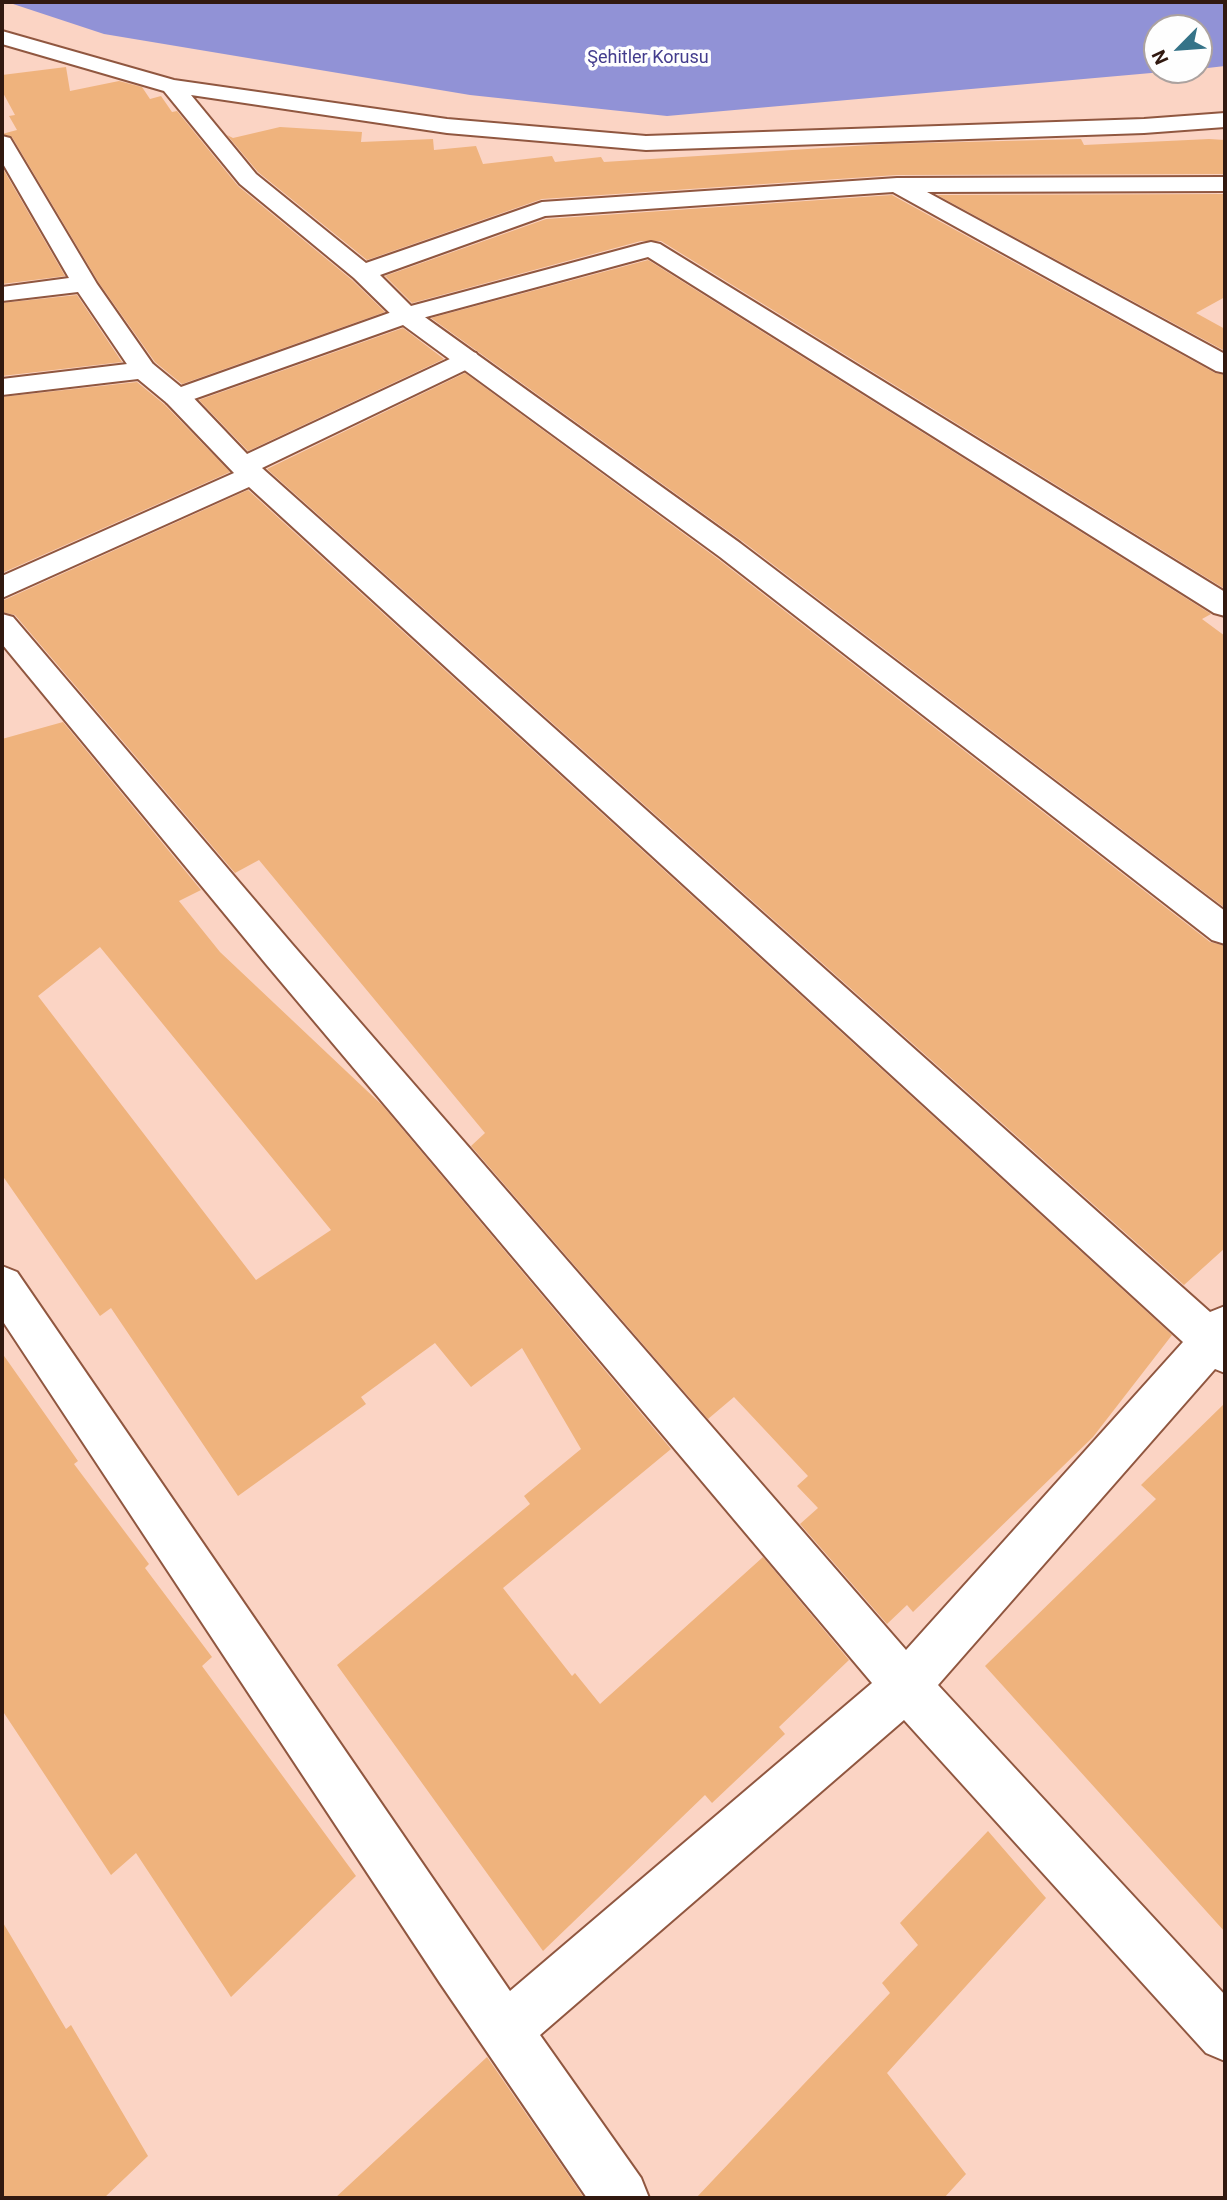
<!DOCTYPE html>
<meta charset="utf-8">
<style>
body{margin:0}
#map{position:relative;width:1227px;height:2200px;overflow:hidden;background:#fbd4c4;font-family:Roboto,sans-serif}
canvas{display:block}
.frame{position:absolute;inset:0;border:4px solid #311910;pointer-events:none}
.north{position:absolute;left:1143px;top:14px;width:70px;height:70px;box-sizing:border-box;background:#fefefe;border:2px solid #aca29f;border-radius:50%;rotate:245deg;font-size:19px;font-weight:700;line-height:28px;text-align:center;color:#311910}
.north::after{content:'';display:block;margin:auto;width:24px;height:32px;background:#357388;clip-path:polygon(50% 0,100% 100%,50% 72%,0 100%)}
</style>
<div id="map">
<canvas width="1227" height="2200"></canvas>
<div class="frame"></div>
<div class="north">N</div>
</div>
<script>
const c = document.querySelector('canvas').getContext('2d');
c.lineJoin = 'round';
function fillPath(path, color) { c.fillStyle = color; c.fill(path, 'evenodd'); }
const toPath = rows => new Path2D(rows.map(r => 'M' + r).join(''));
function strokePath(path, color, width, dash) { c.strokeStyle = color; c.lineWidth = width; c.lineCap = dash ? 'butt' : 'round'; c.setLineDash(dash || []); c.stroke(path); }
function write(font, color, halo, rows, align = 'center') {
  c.font = font + ' Roboto,sans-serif'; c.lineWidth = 7; c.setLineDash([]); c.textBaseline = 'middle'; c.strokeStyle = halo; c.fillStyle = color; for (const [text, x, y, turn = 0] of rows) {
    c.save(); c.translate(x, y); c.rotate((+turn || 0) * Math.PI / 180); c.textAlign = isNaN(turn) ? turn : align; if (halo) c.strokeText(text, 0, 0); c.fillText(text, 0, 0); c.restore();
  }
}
fillPath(toPath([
 [7,2,1225,2,1225,66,1199,69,1199,28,1157,28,1157,70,1185,70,667,116,470,95,104,34]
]), '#9192d6');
fillPath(toPath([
 [66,67,70,91,119,81,142,87,150,99,161,96,172,112,177,111,238,186,352,280,385,312,182,384,155,362,99,283,12,137,2,134,17,130,9,116,15,115,2,91,2,75],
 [280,127,362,132,361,142,433,139,434,150,476,146,483,164,552,156,555,162,601,157,604,162,886,144,1081,139,1084,145,1209,139,1225,140,1225,174,897,175,542,199,367,260,258,172,227,135,233,138],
 [2,167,65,276,2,284],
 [1224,194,1225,297,1196,313,1225,329,1225,351,937,195],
 [892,195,1215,373,1225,375,1225,589,661,241,641,241,412,303,385,276,546,219],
 [648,260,1211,614,1202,619,1225,636,1225,908,742,541,431,318],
 [77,295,122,362,2,376,2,303],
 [403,328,444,359,248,451,199,400],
 [465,373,718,559,1210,942,1225,946,1225,1248,1184,1285,267,469],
 [137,382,165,405,230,472,2,573,2,397],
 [248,490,1172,1335,1093,1437,913,1612,907,1605,887,1624,800,1524,818,1508,797,1486,808,1476,734,1397,708,1419,471,1146,485,1133,259,860,235,873,15,615,2,612,2,601],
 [63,722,201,890,179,901,220,952,382,1105,671,1449,503,1588,572,1676,575,1673,600,1704,763,1557,849,1660,779,1727,785,1734,712,1803,705,1795,543,1951,337,1665,530,1504,524,1496,581,1449,522,1348,471,1387,435,1343,361,1397,366,1404,238,1496,111,1308,100,1316,2,1175,2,739],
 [100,947,331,1230,256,1280,38,996],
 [2,1353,78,1461,74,1464,149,1564,145,1568,212,1657,202,1666,356,1876,231,1997,136,1853,111,1875,2,1710],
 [1225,1403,1225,1932,985,1666,1156,1499,1141,1485],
 [988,1831,1046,1898,887,2073,966,2174,944,2198,696,2198,890,1993,882,1983,918,1945,900,1923],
 [2,1921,66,2029,71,2025,148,2156,104,2198,2,2198],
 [487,2057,584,2198,335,2198]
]), '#efb37d');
const minor = toPath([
 [2,31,174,80,447,119,646,136,1144,119,1225,113,1225,127,1144,133,646,150,447,133,191,95,256,174,366,263,542,202,897,178,1225,177,1225,191,927,192,1225,354,1225,373,1216,371,893,192,545,216,380,275,411,306,642,244,651,242,660,244,1225,592,1225,616,1214,613,648,257,415,320,406,323,397,320,354,278,240,184,164,91,2,44,2,31],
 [2,136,10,138,13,143,97,284,157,370,153,376,144,378,135,376,78,292,2,301,2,287,69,278,2,162,2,136],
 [467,351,476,353,480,359,476,365,262,468,1210,1312,1225,1306,1225,1373,1215,1369,938,1685,1225,1995,1225,2061,1206,2053,904,1720,540,2035,641,2178,649,2198,587,2198,440,1983,2,1320,2,1266,17,1272,510,1991,872,1683,266,964,2,644,2,614,13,617,292,944,906,1650,1183,1342,249,487,2,598,2,576,234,473,167,403,164,397,167,391,177,389,187,391,247,454,467,351]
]);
const tertiary = toPath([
 [406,307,415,310,740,543,1225,911,1225,944,1212,940,720,557,403,325,177,405,167,403,138,379,2,395,2,379,144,362,153,364,181,387,406,307]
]);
strokePath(minor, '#905740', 4);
strokePath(tertiary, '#905740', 4);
fillPath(minor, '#fff');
fillPath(tertiary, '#fff');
write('18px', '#433c8d', '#fefefe', [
 ["Şehitler Korusu",648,58]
]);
</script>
